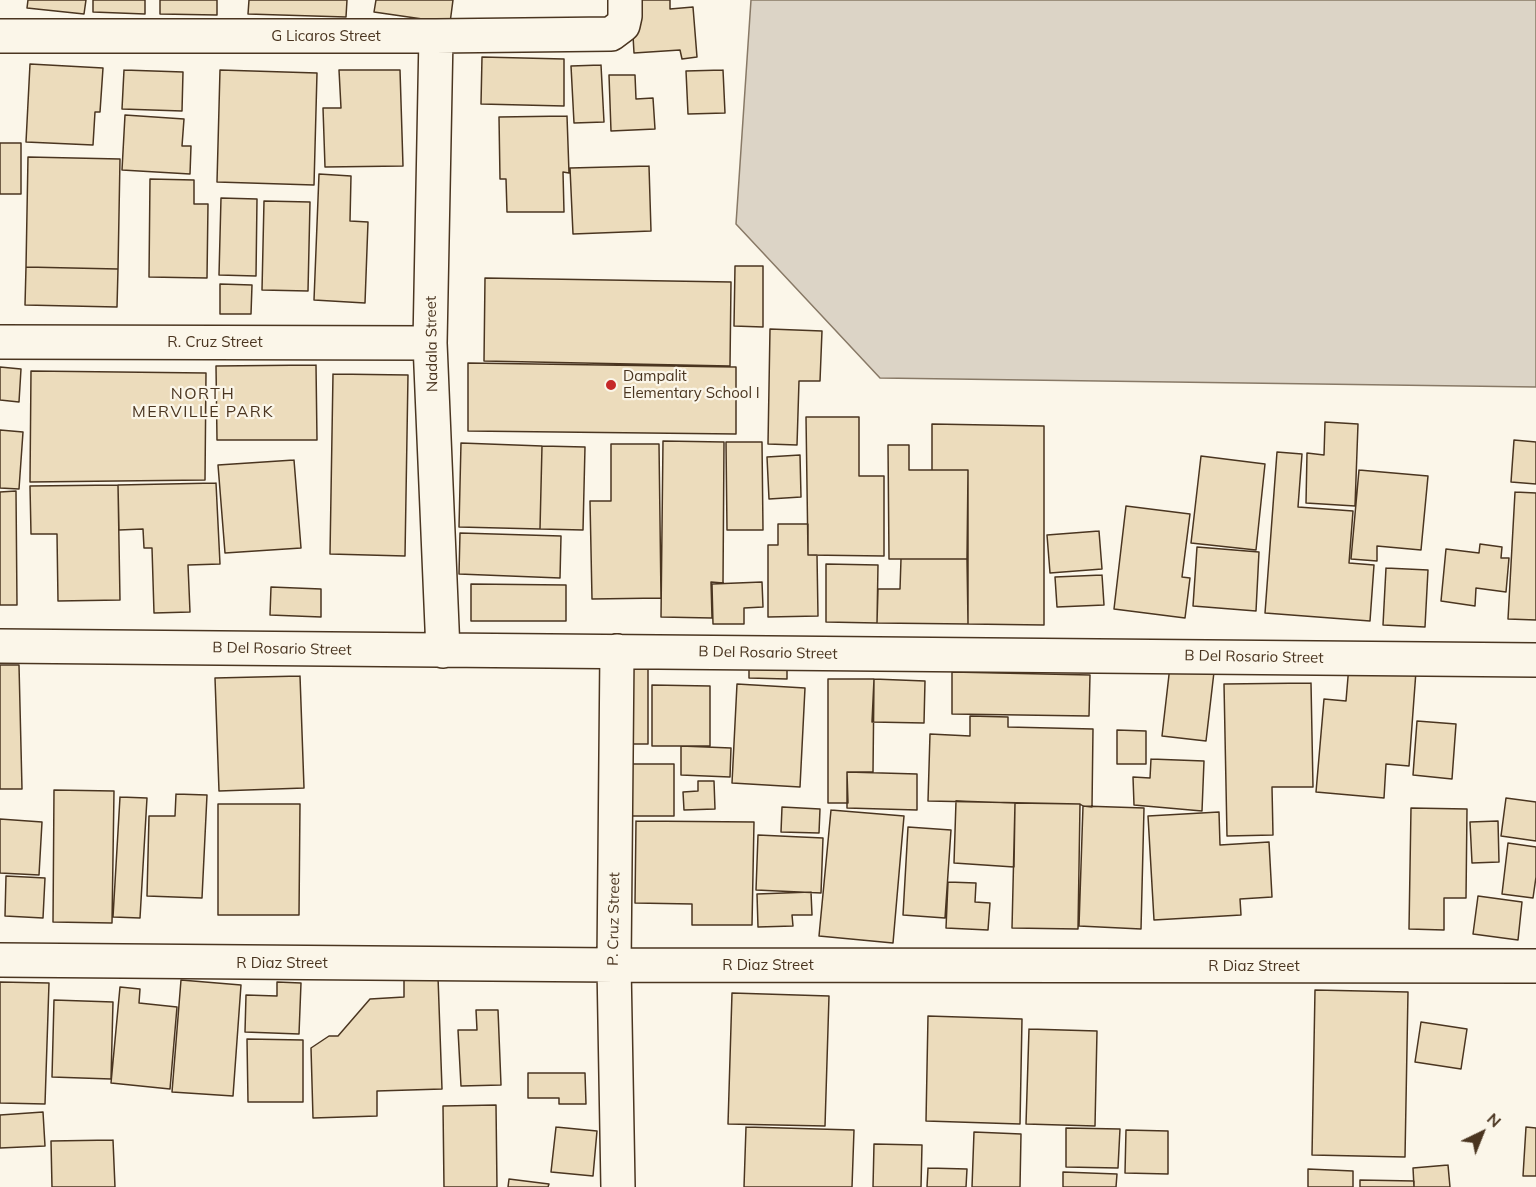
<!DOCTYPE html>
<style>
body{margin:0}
#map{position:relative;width:1536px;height:1187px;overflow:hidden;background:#fbf6e9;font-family:Mulish,sans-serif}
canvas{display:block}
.north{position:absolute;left:1452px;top:1103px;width:60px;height:60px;-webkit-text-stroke:4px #fbf6e9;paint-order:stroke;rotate:43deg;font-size:16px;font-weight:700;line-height:24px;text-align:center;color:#4a3520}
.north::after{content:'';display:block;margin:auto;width:21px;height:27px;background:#4a3520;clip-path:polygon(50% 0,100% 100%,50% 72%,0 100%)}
</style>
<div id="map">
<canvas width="1536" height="1187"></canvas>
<div class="north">N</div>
</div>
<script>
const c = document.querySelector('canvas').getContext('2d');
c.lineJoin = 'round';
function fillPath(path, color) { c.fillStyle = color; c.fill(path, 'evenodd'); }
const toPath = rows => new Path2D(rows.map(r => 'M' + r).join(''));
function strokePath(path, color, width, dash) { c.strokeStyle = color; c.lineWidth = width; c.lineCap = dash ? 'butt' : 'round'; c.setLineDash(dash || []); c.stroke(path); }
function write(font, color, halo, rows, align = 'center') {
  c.font = font + ' Mulish,sans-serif'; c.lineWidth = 4.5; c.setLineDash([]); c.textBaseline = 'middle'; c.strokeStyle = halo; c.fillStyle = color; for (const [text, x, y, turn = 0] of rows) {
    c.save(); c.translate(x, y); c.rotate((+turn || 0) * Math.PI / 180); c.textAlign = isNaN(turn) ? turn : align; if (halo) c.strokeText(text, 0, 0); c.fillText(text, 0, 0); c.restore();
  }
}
const water = toPath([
 [751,0,1536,0,1536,387,880,378,736,224,751,0]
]);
fillPath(water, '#dcd4c6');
strokePath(water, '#887966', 1.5);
const building = toPath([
 [28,0,86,0,84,14,27,8,28,0],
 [93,0,145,0,145,14,93,12,93,0],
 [160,0,217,0,217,15,160,14,160,0],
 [249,0,347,0,346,17,248,14,249,0],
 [376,0,453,0,450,23,374,12,376,0],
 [631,0,670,0,670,9,693,7,697,57,682,59,680,50,634,53,631,0],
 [482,57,564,59,564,106,481,104,482,57],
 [30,64,103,68,100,112,95,112,93,145,26,142,30,64],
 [601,65,604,122,574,123,571,66,601,65],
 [124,70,183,72,182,111,122,109,124,70],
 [220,70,317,73,314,185,217,182,220,70],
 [339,70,400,70,403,166,325,167,323,108,341,108,339,70],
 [723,70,725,113,688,114,686,71,723,70],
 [609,75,635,75,636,99,653,98,655,129,611,131,609,75],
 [125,115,184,119,182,146,191,146,190,174,122,170,125,115],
 [567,116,569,173,563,172,564,212,507,212,506,179,500,179,499,117,567,116],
 [0,143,21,143,21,194,0,194,0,143],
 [28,157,120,159,118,269,26,267,28,157],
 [649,166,651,231,573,234,570,168,649,166],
 [319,174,351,176,350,221,368,222,365,303,314,300,319,174],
 [150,179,194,180,194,204,208,204,207,278,149,277,150,179],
 [221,198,257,199,256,276,219,275,221,198],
 [264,201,310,202,308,291,262,290,264,201],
 [735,266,763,266,763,327,734,326,735,266],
 [26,267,118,269,117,307,25,305,26,267],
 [485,278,731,282,730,366,484,361,485,278],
 [220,284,252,285,251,314,220,314,220,284],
 [770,329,822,331,820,381,799,381,797,445,768,444,770,329],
 [468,363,736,367,736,434,468,431,468,363],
 [316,365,317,440,217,440,216,366,316,365],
 [0,367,21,369,19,402,0,400,0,367],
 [31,371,206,373,205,480,30,482,31,371],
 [333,374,408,375,405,556,330,554,333,374],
 [806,417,859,417,859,476,884,476,884,556,808,555,806,417],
 [1325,422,1358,424,1355,506,1306,503,1307,453,1324,455,1325,422],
 [932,424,1044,426,1044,625,968,624,968,470,932,470,932,424],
 [0,430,23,432,19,489,0,488,0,430],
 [1514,440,1536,442,1536,484,1511,482,1514,440],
 [663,441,724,442,723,583,711,582,712,618,661,617,663,441],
 [726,442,762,442,763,530,727,530,726,442],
 [461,443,542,446,540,529,459,527,461,443],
 [611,444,659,444,661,598,592,599,590,501,611,501,611,444],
 [888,445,909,445,909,470,968,470,967,559,889,559,888,445],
 [542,446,585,447,583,530,540,529,542,446],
 [1277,452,1302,454,1298,507,1353,511,1349,563,1374,565,1370,621,1265,613,1277,452],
 [800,455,801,497,769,499,767,457,800,455],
 [1201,456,1265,464,1256,550,1191,543,1201,456],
 [294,460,301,548,225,553,218,465,294,460],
 [1359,470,1428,476,1421,550,1377,546,1377,561,1351,559,1359,470],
 [216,483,220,564,188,565,190,612,154,613,152,548,144,548,143,529,119,530,118,485,216,483],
 [118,485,120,600,58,601,57,534,31,534,30,486,118,485],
 [16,491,17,605,0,605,0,492,16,491],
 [1515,492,1536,493,1536,620,1508,619,1515,492],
 [1126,506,1190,514,1182,577,1190,578,1185,618,1114,609,1126,506],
 [778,524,808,524,808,555,817,555,818,616,768,617,768,545,778,545,778,524],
 [1099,531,1102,569,1050,573,1047,535,1099,531],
 [460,533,561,536,560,578,459,574,460,533],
 [1480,544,1502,547,1501,558,1509,558,1506,592,1476,588,1475,606,1441,601,1446,549,1479,553,1480,544],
 [1197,547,1259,552,1256,611,1193,606,1197,547],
 [901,559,967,559,968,624,877,623,878,589,900,589,901,559],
 [826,564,878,565,877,623,826,622,826,564],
 [1386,568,1428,570,1425,627,1383,625,1386,568],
 [1102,575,1104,605,1057,607,1055,577,1102,575],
 [762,582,763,607,744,608,744,624,713,624,712,584,762,582],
 [471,584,566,585,566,621,471,621,471,584],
 [271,587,321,589,321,617,270,615,271,587],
 [749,658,787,659,787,679,749,678,749,658],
 [0,665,19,665,22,789,0,789,0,665],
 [1349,665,1416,671,1409,766,1386,764,1384,798,1316,792,1324,699,1346,701,1349,665],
 [1170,666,1214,672,1206,741,1162,736,1170,666],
 [631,667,648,667,648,744,630,744,631,667],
 [952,672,1090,675,1089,716,952,714,952,672],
 [300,676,304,788,219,791,215,678,300,676],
 [828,679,874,679,873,772,847,772,848,803,828,803,828,679],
 [874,679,925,681,924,723,872,722,874,679],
 [1311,683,1313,787,1272,787,1273,835,1227,836,1224,684,1311,683],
 [737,684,805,688,800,787,732,783,737,684],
 [652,685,710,686,710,746,652,746,652,685],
 [970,716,1008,717,1008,727,1093,729,1092,807,1083,806,1080,804,928,801,930,734,970,736,970,716],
 [1417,721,1456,724,1452,779,1413,775,1417,721],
 [1117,730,1146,731,1146,764,1117,764,1117,730],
 [681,746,731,748,730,777,681,775,681,746],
 [1151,759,1204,761,1202,811,1134,805,1133,777,1150,778,1151,759],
 [630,764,674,764,674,816,631,816,630,764],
 [847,772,917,774,917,810,847,808,847,772],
 [698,781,714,781,715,809,684,810,683,792,698,791,698,781],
 [54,790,114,791,112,923,53,922,54,790],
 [176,794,207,795,202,898,147,896,149,816,175,816,176,794],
 [120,797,147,798,140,918,113,917,120,797],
 [1506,798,1536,802,1536,841,1501,836,1506,798],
 [956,801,1015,803,1014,867,954,863,956,801],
 [1015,803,1080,804,1078,929,1012,928,1015,803],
 [218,804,300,804,299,915,218,915,218,804],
 [1083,806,1144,808,1141,929,1079,926,1083,806],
 [782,807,820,809,819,833,781,832,782,807],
 [1411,808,1467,809,1466,898,1444,898,1444,930,1409,929,1411,808],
 [831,810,904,816,893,943,819,936,831,810],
 [1219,812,1220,845,1269,842,1272,897,1240,899,1241,915,1154,920,1148,816,1219,812],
 [0,819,42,822,39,875,0,873,0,819],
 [636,821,754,822,752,925,692,925,692,904,635,903,636,821],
 [1498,821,1499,862,1472,863,1470,822,1498,821],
 [908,827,951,830,945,918,903,915,908,827],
 [758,835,823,838,821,893,756,890,758,835],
 [1508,843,1536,847,1536,877,1533,898,1502,894,1508,843],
 [6,876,45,878,43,918,5,916,6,876],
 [948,882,976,883,975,902,990,903,988,930,946,928,948,882],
 [811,892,812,915,792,915,793,926,758,927,757,894,811,892],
 [1478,896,1522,902,1518,940,1473,934,1478,896],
 [438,977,442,1089,377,1091,377,1116,313,1118,311,1048,329,1036,338,1036,370,999,404,997,404,978,438,977],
 [181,980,241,985,233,1096,172,1092,181,980],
 [0,982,49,983,45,1104,0,1103,0,982],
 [277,982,301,983,299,1034,245,1032,246,995,277,996,277,982],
 [120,987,140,989,139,1003,177,1007,170,1089,111,1083,120,987],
 [1315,990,1408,992,1405,1157,1312,1155,1315,990],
 [732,993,829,996,825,1126,728,1124,732,993],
 [54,1000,113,1002,111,1079,52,1077,54,1000],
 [476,1010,498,1010,501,1085,461,1086,458,1030,477,1030,476,1010],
 [928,1016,1022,1019,1020,1124,926,1121,928,1016],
 [1421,1022,1467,1029,1461,1069,1415,1062,1421,1022],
 [1029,1029,1097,1031,1095,1126,1026,1124,1029,1029],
 [247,1039,303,1040,303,1102,248,1102,247,1039],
 [528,1073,585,1073,586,1104,559,1104,559,1098,528,1098,528,1073],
 [496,1105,497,1187,444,1187,443,1106,496,1105],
 [43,1112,45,1146,0,1148,0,1115,43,1112],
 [556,1127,597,1131,593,1176,551,1172,556,1127],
 [746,1127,854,1130,852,1187,744,1187,746,1127],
 [1526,1127,1536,1128,1536,1176,1523,1176,1526,1127],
 [1066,1128,1120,1129,1118,1168,1066,1167,1066,1128],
 [1126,1130,1168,1131,1168,1174,1125,1173,1126,1130],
 [974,1132,1021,1134,1020,1187,972,1187,974,1132],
 [113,1140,115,1187,52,1187,51,1141,113,1140],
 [874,1144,922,1145,921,1187,873,1187,874,1144],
 [1448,1165,1450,1187,1414,1187,1413,1168,1448,1165],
 [928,1168,967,1169,966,1187,927,1187,928,1168],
 [1308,1169,1353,1171,1353,1187,1308,1187,1308,1169],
 [1063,1172,1117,1174,1116,1187,1063,1187,1063,1172],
 [509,1179,549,1184,548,1187,508,1187,509,1179],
 [1360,1180,1414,1181,1414,1187,1360,1187,1360,1180]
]);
fillPath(building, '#ecdcbc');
strokePath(building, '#4a3520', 1.5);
const street = toPath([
 [0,36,436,36,611,34,623,25,625,16,625,0],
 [436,36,430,343,443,651],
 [0,342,430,343],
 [0,646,1536,660],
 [617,651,614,965,618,1187],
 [0,960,614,965,1536,966]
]);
strokePath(street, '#4a3520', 36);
strokePath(street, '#fbf6e9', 33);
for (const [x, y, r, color] of [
 [611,385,6,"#c62828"]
]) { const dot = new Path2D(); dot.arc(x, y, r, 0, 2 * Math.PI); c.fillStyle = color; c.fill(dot); strokePath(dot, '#fbf6e9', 2); }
write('15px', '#4a3520', '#fbf6e9', [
 ["G Licaros Street",326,36],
 ["R. Cruz Street",215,342],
 ["Nadala Street",432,344,-91],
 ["B Del Rosario Street",282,649,1],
 ["B Del Rosario Street",768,653,1],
 ["B Del Rosario Street",1254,657,1],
 ["P. Cruz Street",614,919,-89],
 ["R Diaz Street",282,963],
 ["R Diaz Street",768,965],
 ["R Diaz Street",1254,966]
]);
write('15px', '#4a3520', '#fbf6e9', [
 ["Dampalit",623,376],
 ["Elementary School I",623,393]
], 'left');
c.letterSpacing = '1.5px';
write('16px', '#4a3520', '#fbf6e9', [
 ["NORTH",203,394],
 ["MERVILLE PARK",203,412]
]);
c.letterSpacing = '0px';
</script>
